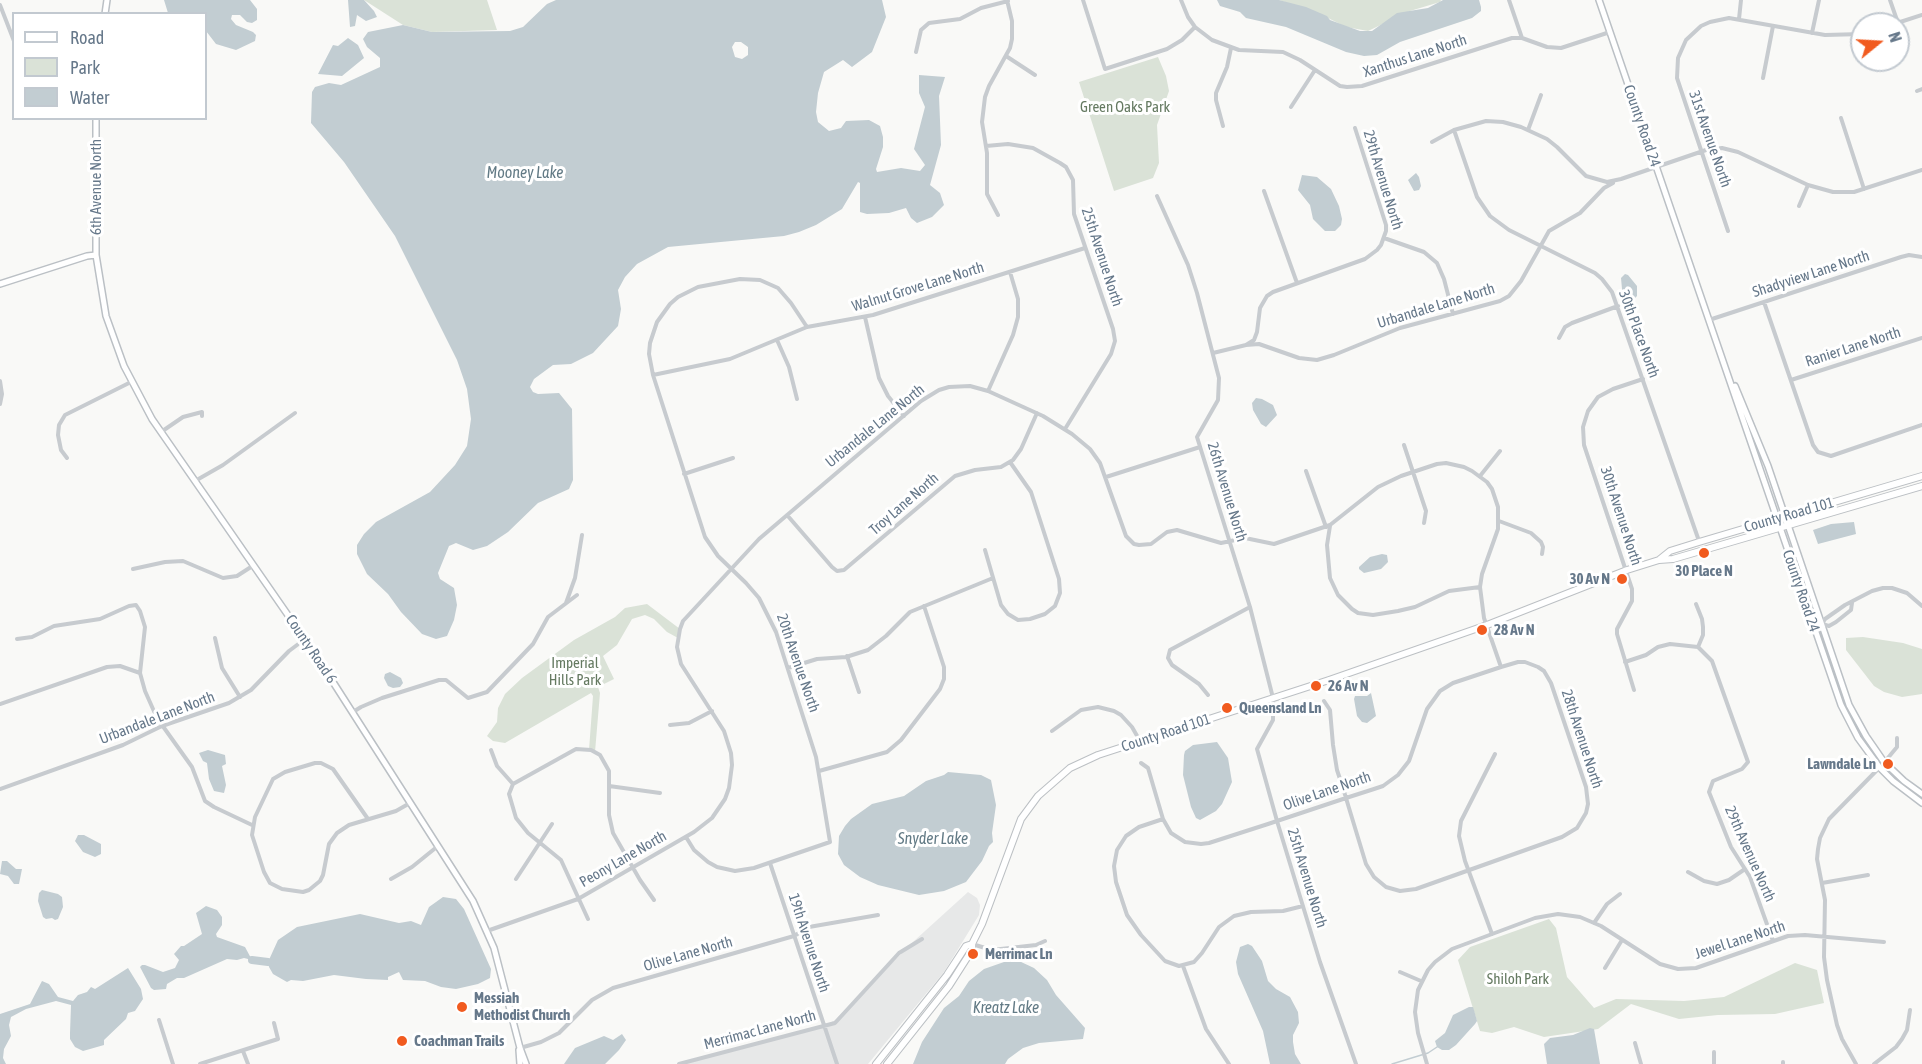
<!DOCTYPE html>
<style>
body{margin:0}
#map{position:relative;width:1922px;height:1064px;overflow:hidden;background:#f9f9f7;font-family:"Asap Condensed",sans-serif}
canvas{display:block}
.legend{position:absolute;left:12px;top:12px;width:195px;height:108px;box-sizing:border-box;background:#fff;border:2px solid #c2c9d0;margin:0;padding:8px 10px;list-style:none;font-size:18px;color:#66788a}
.legend li{display:flex;align-items:center;gap:12px;height:30px}
.legend b{width:30px;border:2px solid #c2c9d0}
.north{position:absolute;left:1850px;top:12px;width:60px;height:60px;box-sizing:border-box;background:#fff;border:2px solid #c2c9d0;border-radius:50%;rotate:72deg;font-size:16px;font-weight:700;line-height:24px;text-align:center;color:#66788a}
.north::after{content:'';display:block;margin:auto;width:21px;height:27px;background:#f15b1f;clip-path:polygon(50% 0,100% 100%,50% 72%,0 100%)}
</style>
<div id="map">
<canvas width="1922" height="1064"></canvas>
<ul class="legend">
<li><b style="height:8px;background:#fff"></b>Road</li>
<li><b style="height:16px;background:#dae2d7"></b>Park</li>
<li><b style="height:16px;background:#c2cdd2"></b>Water</li>
</ul>
<div class="north">N</div>
</div>
<script>
const c = document.querySelector('canvas').getContext('2d');
c.lineJoin = 'round';
function fillPath(path, color) { c.fillStyle = color; c.fill(path, 'evenodd'); }
const toPath = rows => new Path2D(rows.map(r => 'M' + r).join(''));
function strokePath(path, color, width, dash) { c.strokeStyle = color; c.lineWidth = width; c.lineCap = dash ? 'butt' : 'round'; c.setLineDash(dash || []); c.stroke(path); }
function write(font, color, halo, rows, align = 'center') {
  c.font = font + ' "Asap Condensed",sans-serif'; c.lineWidth = 6; c.setLineDash([]); c.textBaseline = 'middle'; c.strokeStyle = halo; c.fillStyle = color; for (const [text, x, y, turn = 0] of rows) {
    c.save(); c.translate(x, y); c.rotate((+turn || 0) * Math.PI / 180); c.textAlign = isNaN(turn) ? turn : align; if (halo) c.strokeText(text, 0, 0); c.fillText(text, 0, 0); c.restore();
  }
}
fillPath(toPath([
 [968,892,977,898,980,905,979,915,944,972,868,1064,677,1064,808,1031,834,1021,914,941]
]), '#e7e8e8');
fillPath(toPath([
 [364,0,487,0,497,30,432,32,403,25],
 [1279,0,1441,0,1440,2,1410,11,1368,31,1346,27,1320,14],
 [1158,57,1166,76,1169,91,1157,125,1159,163,1153,178,1114,191,1079,82],
 [647,604,680,629,678,638,667,632,654,619,645,615,632,619,617,645,603,656,614,679,598,687,600,693,595,752,589,750,593,696,591,693,505,743,493,741,487,736,497,722,498,708,505,694,522,678,574,640,615,617,625,608],
 [1863,637,1903,643,1922,649,1922,694,1902,697,1884,692,1874,686,1846,650,1846,638],
 [1549,919,1556,928,1567,977,1594,1008,1616,999,1684,1001,1724,997,1795,963,1817,970,1824,1003,1775,1014,1718,1015,1679,1019,1631,1004,1598,1029,1544,1037,1514,1027,1492,1033,1480,1031,1458,960,1470,947]
]), '#dae2d7');
fillPath(toPath([
 [164,0,250,0,257,9,257,20,252,23,247,22,240,15,232,15,231,19,236,25,253,32,256,35,255,41,236,50,216,44,206,31,206,14,168,13],
 [348,0,364,0,374,11,377,17,366,21,357,15,355,26,350,27],
 [556,0,882,0,886,17,872,52,852,67,843,60,824,72,818,93,816,112,818,122,829,131,841,128,846,121,869,120,880,126,883,137,883,147,876,169,877,172,901,168,920,171,925,165,914,149,925,107,919,93,919,75,945,77,939,96,941,145,930,185,940,193,944,205,932,217,917,223,911,218,906,208,889,213,867,214,860,212,860,183,858,182,842,209,816,225,799,232,784,236,668,247,637,264,625,277,618,290,621,309,618,326,593,353,571,364,553,365,534,379,530,387,533,392,538,394,559,393,572,409,573,480,569,489,538,503,508,532,487,546,473,550,456,543,449,546,438,573,440,579,454,588,457,605,454,620,447,636,436,639,422,634,401,612,388,594,367,574,357,554,357,545,364,534,376,522,430,492,455,465,467,446,471,419,467,389,457,360,395,236,344,162,311,123,312,92,315,87,329,83,341,85,380,67,380,58,367,47,363,39,368,32,403,25,432,32,510,31,523,27,547,4],
 [735,42,741,42,748,47,748,55,742,59,735,57,732,47],
 [1217,0,1279,0,1306,7,1327,16,1330,20,1360,31,1372,31,1397,13,1428,8,1443,0,1479,0,1481,7,1481,11,1472,18,1400,42,1377,55,1364,56,1346,52,1286,27,1246,18,1240,12,1220,6],
 [348,38,358,45,364,58,342,76,318,74,333,45,338,46],
 [1416,173,1419,177,1421,186,1419,190,1414,191,1408,180],
 [1302,175,1317,177,1331,189,1339,206,1342,219,1341,225,1335,231,1325,231,1313,219,1310,205,1298,190],
 [1625,274,1628,275,1637,286,1637,296,1632,301,1624,295,1622,289,1621,278],
 [1256,398,1262,399,1273,405,1277,415,1266,427,1261,424,1253,410,1252,403],
 [1854,522,1856,534,1818,544,1813,530,1831,524],
 [1382,554,1387,555,1388,562,1381,569,1364,573,1359,569,1359,567,1370,557],
 [390,672,401,678,403,683,400,687,393,688,388,686,384,678,385,674],
 [1371,693,1376,716,1367,723,1362,722,1357,716,1354,699,1355,696,1367,696],
 [1217,742,1228,758,1232,782,1222,804,1216,811,1200,820,1196,818,1191,807,1183,775,1184,755,1185,751,1193,745],
 [208,750,225,755,226,764,222,766,226,785,224,793,214,791,209,779,207,763,203,761,199,753],
 [948,772,981,775,991,780,996,805,992,833,993,842,989,846,982,861,966,882,944,891,919,895,878,885,860,877,844,865,838,854,839,836,845,826,851,819,872,804,904,796,926,781,944,775],
 [78,835,84,835,101,844,101,854,95,857,83,852,75,841],
 [2,861,7,861,16,869,22,869,19,884,14,884,8,876,0,874],
 [42,890,58,894,62,897,63,907,58,919,55,920,52,918,46,919,43,917,38,901,39,893],
 [443,897,456,899,464,909,491,969,490,978,478,984,456,989,441,987,425,981,403,980,399,972,388,977,388,980,366,979,334,975,303,981,291,980,287,982,273,974,269,967,268,962,278,940,297,927,360,914,399,923,411,921,421,925,429,907],
 [206,906,217,910,222,917,222,925,216,934,217,937,245,947,252,960,244,958,237,960,227,959,184,978,177,978,167,984,166,989,154,990,151,988,140,967,142,965,145,965,163,972,175,968,179,960,174,954,181,946,184,946,202,934,196,913],
 [1248,944,1252,946,1262,961,1268,981,1276,989,1290,997,1298,1012,1299,1023,1293,1035,1293,1042,1295,1054,1301,1064,1270,1064,1263,1031,1238,974,1236,962,1240,947],
 [1019,961,1034,968,1047,980,1056,995,1085,1028,1083,1039,1039,1043,1023,1048,1008,1059,1005,1064,913,1064,922,1042,944,1008,959,996,969,981,984,969,1004,962],
 [128,968,141,989,143,999,135,1011,128,1013,126,1019,104,1040,104,1045,83,1051,75,1047,70,1039,70,1033,71,1005,56,1001,26,1009,11,1017,9,1025,11,1036,4,1049,3,1058,6,1064,0,1064,0,1014,30,1004,42,981,49,984,58,997,73,1001,78,995,87,992,91,987,95,989],
 [1469,1007,1473,1007,1474,1010,1477,1021,1475,1024,1456,1045,1449,1050,1442,1050,1437,1047,1435,1041,1445,1033,1453,1015],
 [1590,1028,1594,1029,1600,1064,1547,1064,1544,1044,1550,1038,1573,1035],
 [622,1034,626,1040,619,1050,605,1064,564,1064,575,1048,604,1036,613,1040]
]), '#c2cdd2');
strokePath(toPath([
 [1392,1064,1428,1053,1437,1047]
]), '#c2cdd2', 1.5);
strokePath(toPath([
 [252,960,268,962]
]), '#c2cdd2', 8);
const secondary = toPath([
 [1599,0,1841,705,1858,738,1880,768,1893,781,1922,803],
 [105,14,107,0],
 [96,118,96,255,106,316,124,366,152,419,317,657,473,901,494,948,520,1048,526,1064],
 [0,284,87,256,96,255],
 [1735,386,1768,466,1849,705,1866,736,1884,762,1904,781,1922,794],
 [519,1050,520,1064]
]);
const primary = toPath([
 [1660,559,1670,551,1699,542,1922,476],
 [876,1064,947,975,966,946,972,944],
 [887,1064,949,986,972,950,972,944,982,924,1021,819,1038,796,1070,768,1098,755,1329,680,1487,625,1627,570,1659,560,1673,559,1922,486]
]);
strokePath(secondary, '#bbc0c5', 8);
strokePath(primary, '#bcc0c4', 8);
strokePath(toPath([
 [1083,0,1105,69,1167,49,1182,40,1195,27],
 [1181,0,1188,17,1195,27,1212,40,1239,50,1283,52,1300,60,1340,86,1347,87,1362,86,1512,38,1522,38,1547,47,1561,48,1610,32],
 [1509,0,1522,38],
 [1890,0,1898,23],
 [0,5,14,41],
 [1739,19,1741,0],
 [1894,24,1922,15],
 [1812,33,1819,0],
 [916,52,921,30,929,23,960,19,981,8,1008,1],
 [1006,56,1035,75],
 [1763,78,1773,26],
 [1917,91,1922,89],
 [1291,107,1315,70],
 [1841,118,1864,189],
 [1223,126,1216,100,1216,93,1227,67,1231,48],
 [1454,130,1477,197,1490,216,1509,230,1595,273,1602,279,1612,292,1699,541],
 [1528,130,1541,95],
 [1432,142,1454,130,1486,121,1503,122,1521,127,1547,139,1557,147,1586,176,1607,182,1621,179,1706,150,1722,148,1738,152,1808,185,1833,192,1854,192,1922,170],
 [986,146,1008,144,1033,148,1060,163,1066,167,1073,180,1074,214,1113,329,1115,341,1111,354,1065,429],
 [1264,191,1297,283],
 [1157,196,1188,265,1197,293,1219,378,1218,400,1197,437,1250,607,1273,698,1273,720,1257,749,1277,821,1320,962,1356,1064],
 [1799,206,1808,185],
 [998,215,987,194,987,153,982,122,985,97,989,86,1010,48,1012,39,1012,21,1007,0],
 [1728,231,1677,78,1678,58,1686,40,1701,26,1710,22,1729,18,1825,35,1862,34],
 [1384,238,1424,252,1437,263,1444,279,1453,314],
 [1764,302,1813,445,1818,452,1831,456,1922,425],
 [865,317,879,378,888,396,904,416],
 [1709,320,1901,257,1909,255,1922,257],
 [1559,338,1565,327,1572,323,1618,306],
 [777,340,789,367,797,399],
 [1246,345,1259,344,1299,358,1317,360,1334,355,1400,328,1500,301,1509,296,1521,281,1549,231,1580,213,1604,188,1613,183],
 [1213,353,1246,345,1254,340,1257,332,1260,308,1267,296,1273,292,1365,259,1377,250,1381,245,1386,231,1386,225,1355,128],
 [653,375,730,359,807,327,873,315,1085,248],
 [1791,380,1922,338],
 [0,381,2,394,0,404],
 [988,391,1013,335,1018,317,1018,299,1010,272],
 [161,432,183,417,202,412,202,416],
 [1404,445,1426,511,1424,523],
 [67,458,61,450,58,435,59,425,65,415,131,382],
 [1306,471,1326,527],
 [684,474,733,458],
 [1480,476,1500,451],
 [1106,477,1200,447],
 [195,481,223,465,295,413],
 [787,515,832,567,837,571,844,570,955,476,975,470,1001,467,1013,460,1021,449,1037,413],
 [1499,521,1531,533,1541,542,1543,547,1542,554],
 [1330,526,1327,545,1330,578,1338,595,1352,609,1358,613,1373,615,1398,611,1415,607,1449,591,1480,587],
 [985,550,1001,605,1008,614,1018,620,1030,619,1045,614,1055,606,1060,593,1059,579,1031,492,1010,462],
 [133,569,165,562,183,561,223,578,237,576,254,565],
 [566,603,575,578,582,535],
 [1696,604,1702,619,1703,627,1703,635,1698,647],
 [1822,624,1825,619,1845,605,1872,591,1883,588,1892,588,1907,593,1922,606],
 [1813,627,1822,624,1829,626,1836,622,1851,610,1852,603],
 [215,638,222,668,240,697],
 [17,639,32,637,54,626,100,619,129,606,136,605,140,611,145,627,140,673,145,691,157,718,192,767,205,801,214,807,252,825],
 [847,656,859,692],
 [1625,662,1646,655,1658,647,1670,644,1698,647,1712,661,1748,762,1742,769,1713,781,1709,792,1731,847,1750,877,1773,941],
 [788,668,817,659,846,657,868,650,886,636,910,612,993,578],
 [1634,690,1617,634,1617,629,1632,601,1632,589,1584,445,1583,427,1588,411,1598,397,1613,389,1643,379],
 [1208,695,1199,684,1172,665,1168,658,1170,650,1250,607],
 [0,704,107,667,120,666,140,673],
 [353,712,361,707,382,698,439,680,446,680,468,698,487,692,533,644,548,617,577,595],
 [670,725,689,723,712,711],
 [1052,731,1081,710,1098,707,1114,711,1121,715,1132,727,1140,741],
 [491,750,497,766,513,784],
 [1141,763,1148,768,1163,819,1171,833,1185,842,1201,844,1209,843,1268,824,1346,798,1374,789,1383,786,1398,775,1409,761,1427,709,1440,691,1453,683,1501,667,1518,662,1525,662,1538,667,1544,671,1551,683,1586,787,1588,804,1586,813,1577,828,1562,837,1416,889,1400,891,1386,887,1374,877,1366,864,1349,808,1343,788,1337,770,1333,745,1330,710,1324,701],
 [819,771,887,752,901,740,940,689,944,679,944,667,924,606],
 [513,784,576,749,591,750,600,755,609,771,609,815,613,833,640,880,654,900],
 [513,784,509,794,516,818,528,833,561,860,588,919],
 [609,786,660,793],
 [0,789,123,745,162,726,229,703,251,690,289,651,305,639],
 [368,819,333,769,321,763,315,763,285,772,273,779,255,817,252,835,264,872,270,883,282,889,303,892,309,890,320,881,323,875,329,844,337,833,349,825,396,811,410,803],
 [1163,819,1139,827,1126,836,1117,850,1114,866,1116,882,1127,915,1141,935,1165,961,1179,966,1194,962,1202,953,1219,927,1234,916,1251,912,1283,911,1303,906],
 [686,837,694,850,708,862,717,867,735,871,754,868,830,842,816,757,776,632,759,598,746,583,718,556,705,537,653,375,649,354,650,343,657,322,670,304,678,297,698,287,740,279,760,280,778,288,791,303,807,327],
 [770,863,837,1064],
 [1688,872,1704,881,1717,884,1729,880,1745,869],
 [391,879,412,867,438,846],
 [516,879,552,824],
 [1822,883,1868,875],
 [1594,923,1607,904,1620,894],
 [487,931,578,899,694,832,712,818,725,799,729,788,732,765,731,753,724,731,681,664,677,647,680,629,683,621,759,539,921,401,939,390,949,387,970,386,988,391,1043,416,1072,434,1090,449,1100,463,1126,536,1134,544,1139,545,1151,544,1167,532,1177,530,1221,543,1245,538,1274,544,1330,525,1378,487,1401,476,1437,464,1446,463,1464,467,1472,471,1487,482,1492,489,1498,507,1498,529,1482,574,1480,587,1484,618,1501,667],
 [1492,934,1465,861,1459,836,1461,821,1495,754],
 [972,944,992,950,1036,945,1045,941],
 [1183,966,1206,1029,1229,1064],
 [1605,968,1622,940],
 [1400,972,1421,981],
 [159,1020,173,1064],
 [1635,1043,1641,1064],
 [520,1048,541,1042,559,1033,592,1000,613,988,794,936,809,927,878,915],
 [243,1051,248,1064],
 [1714,1052,1714,1064],
 [200,1064,278,1039,274,1023],
 [679,1064,835,1023,899,953,922,939],
 [1427,1064,1418,1033,1415,1012,1418,990,1428,970,1435,962,1452,949,1535,918,1558,914,1580,917,1601,926,1660,964,1678,969,1696,968,1788,936,1805,935,1884,942],
 [1783,1064,1783,1062],
 [1856,1064,1842,1039,1837,1025,1827,980,1824,957,1825,900,1817,859,1818,849,1820,838,1829,819,1882,765,1897,747,1897,738],
 [1874,1064,1896,1047,1902,1039,1907,1030,1910,1010]
]), '#c7cbcf', 4);
strokePath(secondary, '#fff', 5);
strokePath(primary, '#fff', 6);
for (const [x, y, r, color] of [
 [1704,553,6,"#f15b1f"],
 [1622,579,6,"#f15b1f"],
 [1482,630,6,"#f15b1f"],
 [1316,686,6,"#f15b1f"],
 [1227,708,6,"#f15b1f"],
 [1888,764,6,"#f15b1f"],
 [973,954,6,"#f15b1f"],
 [462,1007,6,"#f15b1f"],
 [402,1041,6,"#f15b1f"]
]) { const dot = new Path2D(); dot.arc(x, y, r, 0, 2 * Math.PI); c.fillStyle = color; c.fill(dot); strokePath(dot, '#fff', 2); }
write('15px', '#66788a', '#fff', [
 ["Xanthus Lane North",1415,56,-18],
 ["County Road 24",1642,126,71],
 ["31st Avenue North",1710,139,71],
 ["29th Avenue North",1383,180,73],
 ["6th Avenue North",96,187,-90],
 ["25th Avenue North",1102,257,72],
 ["Shadyview Lane North",1811,274,-18],
 ["Walnut Grove Lane North",918,287,-17],
 ["Urbandale Lane North",1436,306,-17],
 ["30th Place North",1639,334,70],
 ["Ranier Lane North",1853,347,-18],
 ["Urbandale Lane North",875,426,-39],
 ["26th Avenue North",1227,492,73],
 ["Troy Lane North",904,504,-41],
 ["County Road 101",1789,515,-16],
 ["30th Avenue North",1621,516,72],
 ["County Road 24",1801,591,71],
 ["County Road 6",311,649,56],
 ["20th Avenue North",798,663,71],
 ["Urbandale Lane North",157,718,-21],
 ["County Road 101",1166,733,-18],
 ["28th Avenue North",1582,739,72],
 ["Olive Lane North",1327,791,-19],
 ["29th Avenue North",1750,854,66],
 ["Peony Lane North",623,859,-30],
 ["25th Avenue North",1307,878,73],
 ["Jewel Lane North",1740,940,-18],
 ["19th Avenue North",809,943,72],
 ["Olive Lane North",688,954,-16],
 ["Merrimac Lane North",760,1030,-15]
]);
write('15px', '#657a61', '#fff', [
 ["Green Oaks Park",1125,107],
 ["Imperial",575,663],
 ["Hills Park",575,680],
 ["Shiloh Park",1518,979]
]);
write('bold 15px', '#66788a', '#fff', [
 ["30 Place N",1704,571,"center"],
 ["30 Av N",1610,579,"right"],
 ["28 Av N",1494,630],
 ["26 Av N",1328,686],
 ["Queensland Ln",1239,708],
 ["Lawndale Ln",1876,764,"right"],
 ["Merrimac Ln",985,954],
 ["Messiah",474,998],
 ["Methodist Church",474,1015],
 ["Coachman Trails",414,1041]
], 'left');
write('italic 16px', '#627a85', '#fff', [
 ["Mooney Lake",525,173],
 ["Snyder Lake",933,839],
 ["Kreatz Lake",1006,1008]
]);
</script>
